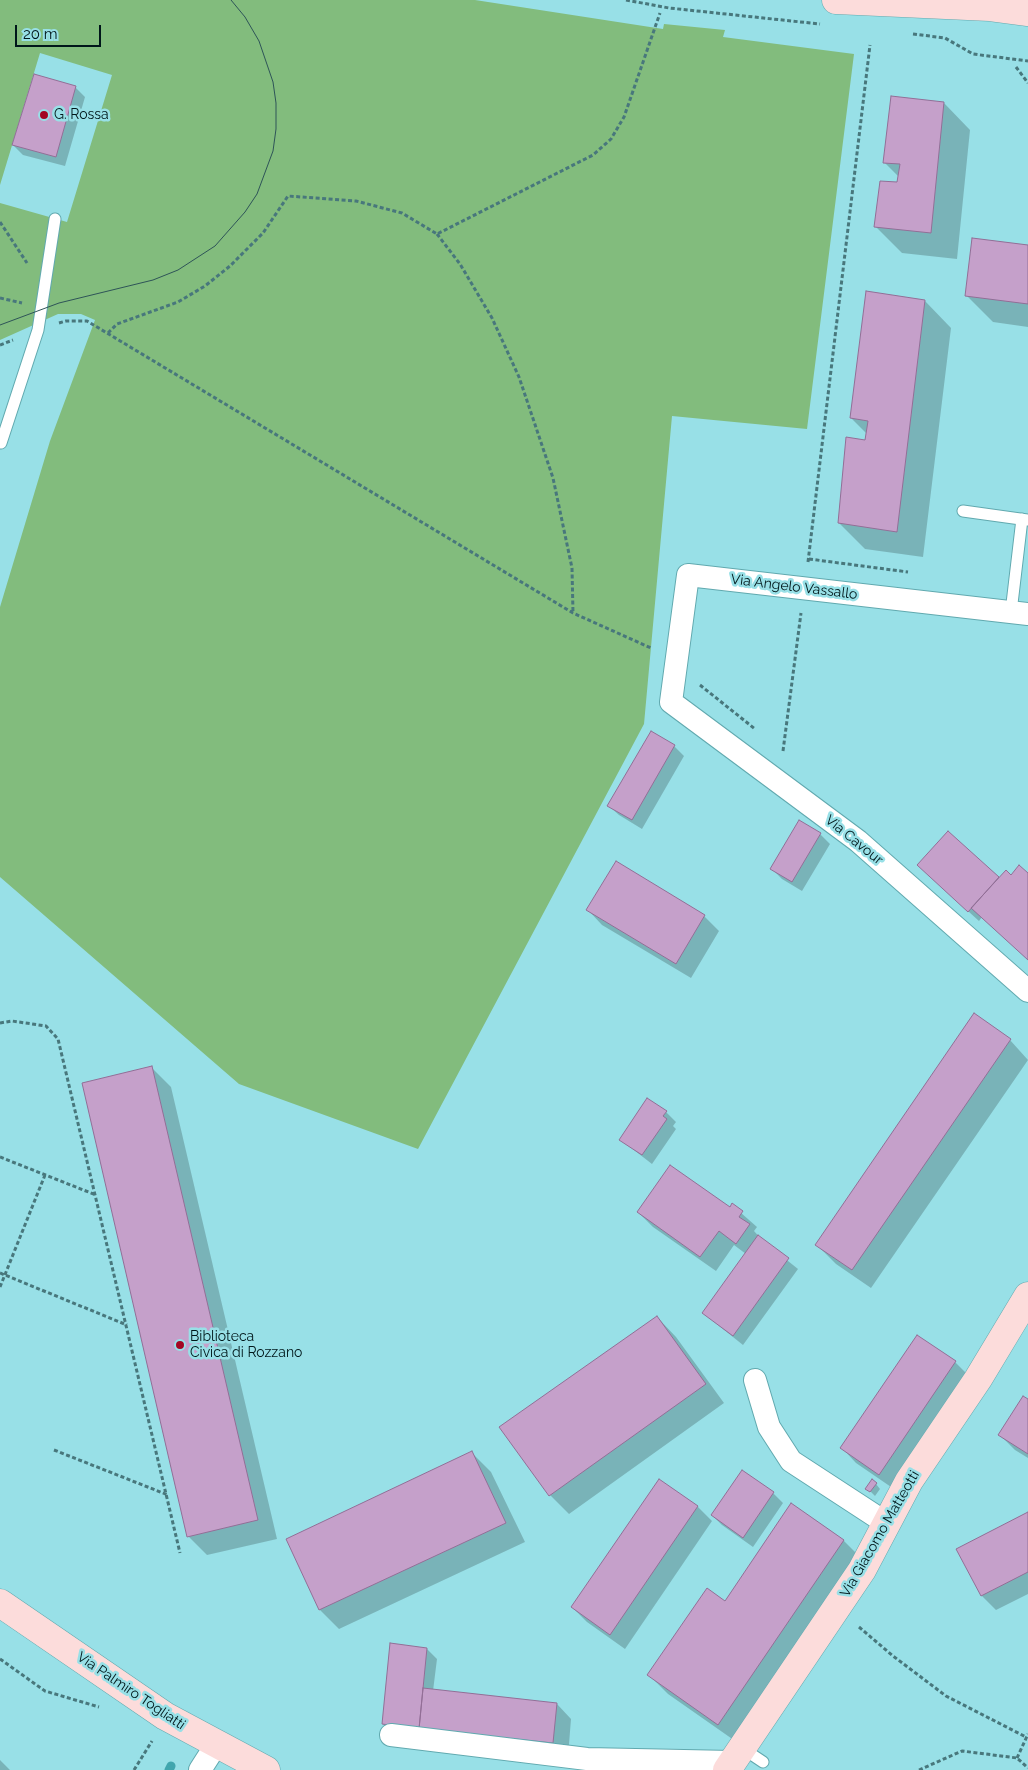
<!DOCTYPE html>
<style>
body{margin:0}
#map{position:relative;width:1028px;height:1770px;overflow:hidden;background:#98e0e7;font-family:Raleway,sans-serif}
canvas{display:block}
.scale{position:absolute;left:15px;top:25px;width:86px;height:22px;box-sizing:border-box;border:2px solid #00171a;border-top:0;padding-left:6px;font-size:15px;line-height:18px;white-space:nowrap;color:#00171a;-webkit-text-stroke:4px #98e0e7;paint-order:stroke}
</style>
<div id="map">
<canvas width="1028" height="1770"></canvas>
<div class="scale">20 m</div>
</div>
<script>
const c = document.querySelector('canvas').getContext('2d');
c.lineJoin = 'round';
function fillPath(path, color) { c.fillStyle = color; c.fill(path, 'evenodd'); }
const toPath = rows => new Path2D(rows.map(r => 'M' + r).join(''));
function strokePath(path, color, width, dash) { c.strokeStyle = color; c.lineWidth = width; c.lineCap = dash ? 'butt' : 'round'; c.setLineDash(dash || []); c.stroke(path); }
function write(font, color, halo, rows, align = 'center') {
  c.font = font + ' Raleway,sans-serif'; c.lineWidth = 5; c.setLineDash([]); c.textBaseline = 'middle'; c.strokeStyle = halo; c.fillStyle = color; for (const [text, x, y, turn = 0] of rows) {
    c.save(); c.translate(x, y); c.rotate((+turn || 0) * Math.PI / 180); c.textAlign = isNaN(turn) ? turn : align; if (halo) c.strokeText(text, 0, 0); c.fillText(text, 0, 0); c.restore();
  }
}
fillPath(toPath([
 [0,0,475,0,663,29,664,24,725,30,723,37,854,54,807,429,672,416,644,724,418,1149,239,1084,0,877,0,607,50,441,95,320,81,314,58,314,0,340,0,203,67,222,112,75,40,53,0,185]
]), '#82bc7d');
fillPath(toPath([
 [75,87,85,97,65,166,23,155,13,145],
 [944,103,970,130,957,259,902,253,875,226,898,183,899,177,884,162],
 [1028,247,1028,327,993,322,967,296],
 [925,301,951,328,923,557,865,549,839,523,867,434,851,418],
 [651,732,674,746,684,756,642,829,619,815,609,806],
 [948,833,999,879,1028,875,1028,959,982,917,979,921,928,875],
 [820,834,830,844,802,891,782,879,772,869],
 [588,910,704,916,719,931,691,978,602,925],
 [1010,1040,1028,1060,871,1288,836,1264,817,1245],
 [152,1068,171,1087,277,1539,207,1555,188,1536],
 [666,1112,676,1122,673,1126,676,1129,652,1164,621,1140],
 [732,1205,757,1227,754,1231,763,1241,798,1269,743,1345,703,1313,746,1254,734,1245,716,1271,653,1227,638,1212,730,1209],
 [657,1317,676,1337,724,1403,569,1514,550,1495,501,1427],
 [955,1362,970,1377,894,1489,856,1463,842,1448],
 [1028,1400,1028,1458,1015,1450,1000,1435],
 [472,1453,491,1472,525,1542,339,1629,320,1610,288,1540],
 [742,1471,773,1493,783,1503,753,1547,722,1525,712,1515],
 [660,1481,698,1507,712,1521,625,1649,587,1622,572,1607],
 [876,1484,880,1489,875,1496,867,1488],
 [791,1505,844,1541,863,1560,738,1743,668,1694,649,1675,725,1602],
 [1028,1514,1028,1594,996,1610,982,1596],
 [427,1649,437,1659,433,1691,557,1704,571,1719,568,1757,393,1734,383,1724],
 [0,1760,10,1770,0,1770]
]), '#0003');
strokePath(toPath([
 [169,1770,171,1766]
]), '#41a6ae', 9);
const building = toPath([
 [34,74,76,86,56,157,12,145,34,74],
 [891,96,944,102,931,233,874,227,880,181,897,182,900,164,883,163,891,96],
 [972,238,1028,245,1028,304,965,296,972,238],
 [866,291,925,300,897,532,838,523,846,437,865,440,868,421,850,418,866,291],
 [651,731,675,745,632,820,607,806,651,731],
 [799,820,821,833,792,882,770,869,799,820],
 [948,831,999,877,968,912,917,865,948,831],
 [616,861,705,915,676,964,586,910,616,861],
 [1019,865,1028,873,1028,960,971,908,1006,870,1011,875,1019,865],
 [974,1013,1011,1039,852,1270,815,1245,974,1013],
 [152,1066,258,1520,187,1537,82,1083,152,1066],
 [647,1098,667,1111,663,1116,667,1119,642,1155,619,1140,647,1098],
 [670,1165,730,1207,732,1203,743,1211,739,1217,750,1224,736,1244,719,1231,700,1257,637,1212,670,1165],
 [758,1235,789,1258,733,1336,702,1313,758,1235],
 [657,1316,706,1384,549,1496,499,1427,657,1316],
 [917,1335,956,1361,879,1475,840,1448,917,1335],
 [1023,1396,1028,1399,1028,1454,998,1435,1023,1396],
 [472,1451,506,1523,319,1610,286,1539,472,1451],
 [742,1470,774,1492,743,1538,711,1515,742,1470],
 [659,1479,698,1506,610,1635,571,1607,659,1479],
 [872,1479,877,1483,870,1492,865,1489,872,1479],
 [791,1503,844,1540,718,1725,647,1675,707,1588,725,1601,791,1503],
 [1028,1512,1028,1572,981,1596,956,1549,1028,1512],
 [390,1643,427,1648,419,1729,382,1724,390,1643],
 [423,1688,557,1703,553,1743,419,1729,423,1688]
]);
fillPath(building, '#c5a0ca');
strokePath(building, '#926e96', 1);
const lane = toPath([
 [1,443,38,330,55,219],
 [963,511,1028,520],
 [1011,612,1022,519],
 [742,1748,763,1762]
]);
const street = toPath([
 [1028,614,688,575,671,702,858,841,1028,991],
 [755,1380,769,1427,791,1461,886,1523],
 [391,1735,587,1759,732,1762],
 [200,1770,216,1745]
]);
const secondary = toPath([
 [836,0,990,7,1028,12],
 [0,1603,165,1716,266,1770],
 [727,1770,862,1570,909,1481,978,1379,1028,1296]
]);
strokePath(lane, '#61a9af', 13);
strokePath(street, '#61a9af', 24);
strokePath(secondary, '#61a9af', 29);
strokePath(toPath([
 [626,0,669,8,820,24],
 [913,34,945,38,973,54,1028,61],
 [1016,67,1028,83],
 [0,222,27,263],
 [437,234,460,264,492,318,519,377,553,478,572,568,573,613],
 [0,298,22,303],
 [59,323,66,321,87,321,573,613,651,648],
 [108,333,117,324,178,302,205,286,230,266,263,233,288,196,356,201,402,213,437,234,593,155,611,139,624,117,660,13],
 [0,345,13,340],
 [809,559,908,572],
 [808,562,870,45],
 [700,685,755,729],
 [783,751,801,613],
 [0,1023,12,1021,46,1026,58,1039,180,1553],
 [0,1157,96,1195],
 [0,1273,127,1325],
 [0,1287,45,1175],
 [54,1450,168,1495],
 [859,1627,893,1656,946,1696,1026,1737],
 [0,1659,45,1691,99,1707],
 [1017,1758,1028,1734],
 [134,1770,152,1741],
 [919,1770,962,1751,1017,1758,1028,1768]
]), '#48777c', 3, [4, 2.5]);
strokePath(lane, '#fff', 11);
strokePath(street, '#fff', 22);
strokePath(secondary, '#fcdcdb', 28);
strokePath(toPath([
 [0,325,59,303,153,280,178,270,215,246,245,212,257,194,273,151,276,129,276,103,273,82,259,41,245,17,231,0]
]), '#2e5458', 1);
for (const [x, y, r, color] of [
 [44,115,5,"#a30722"],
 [180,1345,5,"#a30722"]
]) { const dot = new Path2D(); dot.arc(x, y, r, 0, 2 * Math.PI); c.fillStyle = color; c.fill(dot); strokePath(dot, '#98e0e7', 2); }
write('14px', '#00171a', '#98e0e7', [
 ["G. Rossa",54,115],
 ["Biblioteca",190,1337],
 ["Civica di Rozzano",190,1353]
], 'left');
write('14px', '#00171a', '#98e0e7', [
 ["Via Angelo Vassallo",794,587,7],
 ["Via Cavour",854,840,39],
 ["Via Giacomo Matteotti",880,1534,-60],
 ["Via Palmiro Togliatti",131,1691,34]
]);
</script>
